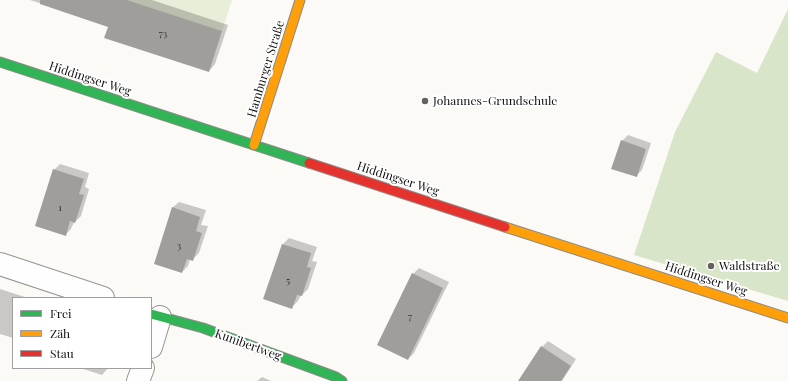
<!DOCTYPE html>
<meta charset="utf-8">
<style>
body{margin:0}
#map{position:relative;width:788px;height:381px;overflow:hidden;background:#fcfaf6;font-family:"Playfair Display",serif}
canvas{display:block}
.legend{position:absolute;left:12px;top:297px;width:140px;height:72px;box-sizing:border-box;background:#fff;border:1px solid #9f9f9f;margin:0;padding:5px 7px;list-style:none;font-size:12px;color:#101010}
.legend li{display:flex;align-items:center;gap:8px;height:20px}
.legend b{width:20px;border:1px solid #9f9f9f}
</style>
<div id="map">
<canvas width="788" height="381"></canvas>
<ul class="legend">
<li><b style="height:5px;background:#30b455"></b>Frei</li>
<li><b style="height:5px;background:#ff9f0a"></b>Zäh</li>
<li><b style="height:5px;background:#e5322d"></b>Stau</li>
</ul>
</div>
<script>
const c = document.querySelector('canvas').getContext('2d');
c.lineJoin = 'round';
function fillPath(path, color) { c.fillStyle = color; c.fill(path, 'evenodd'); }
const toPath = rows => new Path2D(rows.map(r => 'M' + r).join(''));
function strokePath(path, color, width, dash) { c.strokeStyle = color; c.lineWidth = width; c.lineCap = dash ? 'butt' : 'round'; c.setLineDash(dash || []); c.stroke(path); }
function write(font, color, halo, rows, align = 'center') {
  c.font = font + ' "Playfair Display",serif'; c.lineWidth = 4; c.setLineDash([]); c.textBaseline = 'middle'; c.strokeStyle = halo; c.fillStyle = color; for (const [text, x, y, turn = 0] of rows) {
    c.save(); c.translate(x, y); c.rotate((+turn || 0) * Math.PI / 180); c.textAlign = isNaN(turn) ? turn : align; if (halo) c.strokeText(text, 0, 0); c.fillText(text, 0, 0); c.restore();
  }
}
fillPath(toPath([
 [127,0,232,0,222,31]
]), '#e8eed9');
fillPath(toPath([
 [788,9,788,301,634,255,675,132,716,52,757,73]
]), '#d9e5c8');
fillPath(toPath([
 [30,0,152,0,228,25,215,64,209,71,110,26],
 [628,135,651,143,642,170,636,176,622,141],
 [60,164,89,173,85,187,89,189,81,216,75,222,74,222,71,229,65,235,54,170],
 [179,202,206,210,201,225,208,226,199,253,193,259,190,259,188,266,182,272,172,208],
 [289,238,317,247,312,261,317,262,308,289,302,295,301,295,298,301,292,307,283,244],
 [419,268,449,282,414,353,408,359,413,274],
 [0,289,28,298,13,298,13,338,0,334],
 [548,341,576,359,562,381,519,381,542,347],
 [80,368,108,368,102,375],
 [262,377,271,381,257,381]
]), '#0003');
fillPath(toPath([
 [40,0,127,0,222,31,209,72,104,38,108,27,40,4],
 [621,140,646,149,637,177,611,169],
 [53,169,84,179,79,194,84,195,75,223,70,221,66,236,35,226],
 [172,207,200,217,196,231,202,233,193,261,187,259,182,273,154,264],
 [282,244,311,253,307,267,311,268,302,296,297,295,292,309,263,299],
 [412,273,443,288,408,360,377,345],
 [541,346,571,366,561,381,518,381]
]), '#a09e9b');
const street = toPath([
 [0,264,103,298],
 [151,347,160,317],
 [138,381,143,368]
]);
const fast = toPath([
 [0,62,309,163],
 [151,314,203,328,336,377,342,381]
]);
const slow = toPath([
 [254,145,300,0],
 [505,227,788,318]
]);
const jam = toPath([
 [309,163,505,227]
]);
strokePath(street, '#969594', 24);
strokePath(fast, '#8d8c8a', 11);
strokePath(slow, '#8d8c8a', 11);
strokePath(jam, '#8d8c8a', 11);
strokePath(street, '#fffefe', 22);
strokePath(fast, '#30b455', 9);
strokePath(slow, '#ff9f0a', 9);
strokePath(jam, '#e5322d', 9);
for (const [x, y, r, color] of [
 [425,101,4,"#636260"],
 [711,266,4,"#636260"]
]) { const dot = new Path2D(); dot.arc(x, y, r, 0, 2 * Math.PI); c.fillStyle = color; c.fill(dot); strokePath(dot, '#fff', 1.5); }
write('10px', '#343433', null, [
 ["73",163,34],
 ["1",60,208],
 ["3",179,246],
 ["5",288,281],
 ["7",410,317]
]);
write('12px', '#101010', '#fff', [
 ["Hamburger Straße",266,69,-73],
 ["Hiddingser Weg",90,79,18],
 ["Hiddingser Weg",398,179,18],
 ["Hiddingser Weg",706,279,18],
 ["Kunibertweg",248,345,20]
]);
write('12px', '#101010', '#fff', [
 ["Johannes-Grundschule",433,101],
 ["Waldstraße",719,266]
], 'left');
</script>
